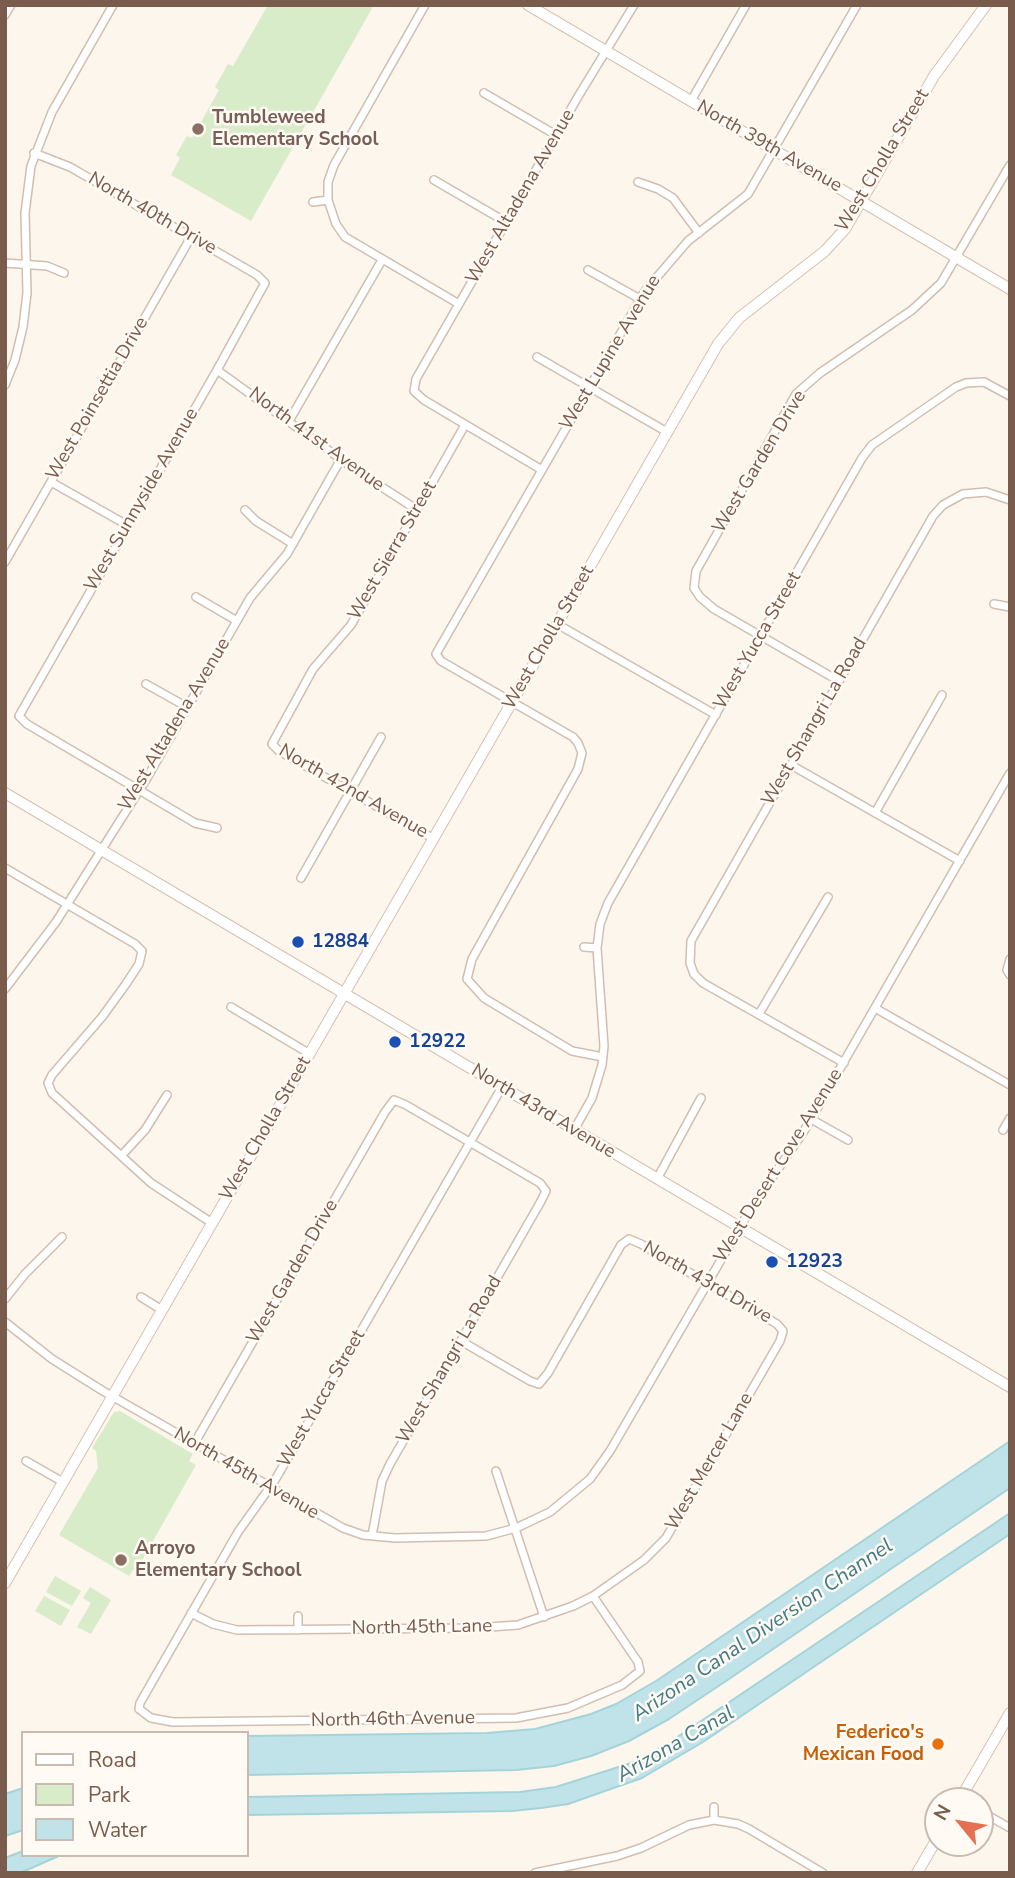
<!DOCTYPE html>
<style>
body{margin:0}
#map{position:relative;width:1015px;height:1878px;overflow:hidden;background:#fdf6ec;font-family:"Nunito Sans",sans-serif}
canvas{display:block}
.frame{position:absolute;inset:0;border:7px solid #7a5c4d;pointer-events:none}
.legend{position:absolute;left:21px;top:1731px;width:228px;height:126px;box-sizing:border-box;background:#fffaf3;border:2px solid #cabbb1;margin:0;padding:9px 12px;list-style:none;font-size:21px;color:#7a5c4d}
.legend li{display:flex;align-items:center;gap:14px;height:35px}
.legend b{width:35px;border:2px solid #cabbb1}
.north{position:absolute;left:924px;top:1787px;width:70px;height:70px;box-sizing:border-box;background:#fffaf3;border:2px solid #cabbb1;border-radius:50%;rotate:300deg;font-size:19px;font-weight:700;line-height:28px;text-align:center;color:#7a5c4d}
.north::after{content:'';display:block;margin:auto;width:24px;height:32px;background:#e76f51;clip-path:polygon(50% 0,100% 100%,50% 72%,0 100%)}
</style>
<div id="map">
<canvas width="1015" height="1878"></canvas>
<div class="frame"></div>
<ul class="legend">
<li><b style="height:9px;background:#fff"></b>Road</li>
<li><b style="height:19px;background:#d8ecc9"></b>Park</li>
<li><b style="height:19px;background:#bfe3e8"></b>Water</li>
</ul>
<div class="north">N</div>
</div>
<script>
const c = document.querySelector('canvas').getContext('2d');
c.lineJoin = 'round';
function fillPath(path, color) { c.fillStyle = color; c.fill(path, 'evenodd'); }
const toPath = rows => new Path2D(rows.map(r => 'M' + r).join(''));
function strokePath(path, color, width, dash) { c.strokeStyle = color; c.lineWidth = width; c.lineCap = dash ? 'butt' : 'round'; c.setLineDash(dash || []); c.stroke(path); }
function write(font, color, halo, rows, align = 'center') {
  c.font = font + ' "Nunito Sans",sans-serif'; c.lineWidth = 5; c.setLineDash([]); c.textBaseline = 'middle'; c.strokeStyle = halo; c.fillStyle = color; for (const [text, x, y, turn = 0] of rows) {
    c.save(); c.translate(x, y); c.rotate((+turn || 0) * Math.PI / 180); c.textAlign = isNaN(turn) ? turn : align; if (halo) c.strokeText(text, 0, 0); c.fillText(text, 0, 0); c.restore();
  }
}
fillPath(toPath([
 [268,5,374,5,251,221,171,175,180,158,176,155,187,136,192,138,219,90,215,87,228,64,233,66],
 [120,1411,193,1454,189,1461,196,1465,136,1571,133,1570,129,1576,59,1535,98,1468,96,1451,92,1448,114,1412],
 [55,1576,81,1591,72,1606,46,1592],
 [90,1587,111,1600,91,1634,77,1627,91,1603,83,1598],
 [44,1596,70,1610,61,1626,35,1611]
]), '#d8ecc9');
const water = toPath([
 [1010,1441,1010,1488,729,1679,669,1719,629,1741,591,1756,554,1766,516,1770,247,1775,247,1736,487,1733,535,1729,591,1714,616,1704,656,1681,1010,1441],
 [1010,1513,1010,1534,703,1742,642,1778,568,1804,541,1808,512,1811,247,1815,247,1797,520,1792,556,1787,631,1763,667,1744,1010,1513],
 [23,1788,23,1830,5,1836,5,1794,23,1788],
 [23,1851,23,1855,61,1855,20,1873,5,1873,5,1858,23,1851]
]);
fillPath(water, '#bfe3e8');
strokePath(water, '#a5d3da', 2);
const street = toPath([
 [425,5,334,165,328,182,328,200,336,224,345,237,459,304],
 [5,15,11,5],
 [484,93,556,135],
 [691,101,746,5],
 [34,153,70,167,257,275,265,283,217,370,19,716,27,724,195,823,217,828],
 [434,180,506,222],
 [638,182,658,189,673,198,699,233],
 [313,202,328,200],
 [5,263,47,266,64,273],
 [588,270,640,299],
 [537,357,667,432],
 [217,370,360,473,416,509],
 [5,385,15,360,23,327,27,293,25,213,31,166,52,112,113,5],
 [289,421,382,260],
 [542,470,424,400,414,391,416,379,579,95,634,5],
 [51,482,127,525],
 [245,510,256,521,293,544],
 [5,562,191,237],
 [196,597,237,621],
 [994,604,1010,607],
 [557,624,716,715],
 [839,681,714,609,700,597,694,588,696,571,796,394,820,373,912,310,941,283,1010,165],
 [146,684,187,707],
 [791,765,960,861],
 [875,813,942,695],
 [434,839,279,751,272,744,313,669,351,625,465,425],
 [5,868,135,944,142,951,139,964,126,984,102,1017,52,1075,48,1083,52,1093,151,1183,212,1223],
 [301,878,381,737],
 [584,947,597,948],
 [1010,959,1007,970,1010,975],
 [5,989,56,922,147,778,250,598,287,554,341,459],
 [231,1007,310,1054],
 [875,1008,1010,1085],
 [759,1014,828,897],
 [603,1057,572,1051,484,998,467,979,472,959,578,769,582,753,578,743,573,737,441,661,436,654,645,291,688,241,748,194,857,5],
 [844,1063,703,983,694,974,690,963,691,941,933,516,943,505,963,494,986,492,1010,500],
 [502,1087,275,1480,238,1532,140,1703,139,1709,151,1718,173,1722,516,1718,568,1708,622,1685,640,1671,638,1662,593,1596],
 [811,1119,848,1140],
 [574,1130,592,1098,602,1065,604,1046,597,948,600,924,608,903,862,458,872,445,956,387,966,383,984,382,1010,396],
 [1003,1130,1010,1118],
 [122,1155,145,1130,167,1095],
 [657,1179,701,1098],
 [141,1297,162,1310],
 [5,1299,25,1274,62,1237],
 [5,1322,52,1359,103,1391,343,1528,363,1535,395,1538,486,1536,516,1528,550,1512,590,1479,610,1451,750,1210,804,1131,1010,773],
 [194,1444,385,1112,394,1100,406,1105,540,1183,546,1191,540,1203,390,1464,382,1481,372,1536],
 [26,1461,63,1482],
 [496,1471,544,1617],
 [191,1613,213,1624,237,1630,475,1628,518,1625,573,1606,593,1596,644,1560,666,1538,780,1341,783,1331,777,1324,641,1244,629,1239,621,1245,548,1373,539,1384,530,1381,461,1341],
 [298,1630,298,1616],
 [980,1811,1010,1828],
 [714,1820,714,1807],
 [535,1873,617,1856,641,1848,689,1825,714,1820,738,1824,749,1829,823,1873]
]);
const secondary = toPath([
 [528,5,1010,289],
 [5,793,1010,1387],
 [5,1583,718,344,739,318,825,251,845,229,934,76,986,5],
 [959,1801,1010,1713],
 [917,1873,938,1837]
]);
strokePath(street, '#d1beb0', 10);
strokePath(secondary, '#d6c0b0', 12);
strokePath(street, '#fff', 7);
strokePath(secondary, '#fff', 10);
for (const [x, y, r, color] of [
 [198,129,7,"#8d6e63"],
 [298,942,7,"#1a4fb4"],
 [395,1042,7,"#1a4fb4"],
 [772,1262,7,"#1a4fb4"],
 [121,1560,7,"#8d6e63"],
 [938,1744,7,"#e8710a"]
]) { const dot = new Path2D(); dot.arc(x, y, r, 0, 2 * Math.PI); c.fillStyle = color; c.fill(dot); strokePath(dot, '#fffaf3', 2.5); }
write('bold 19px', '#785e54', '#fffaf3', [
 ["Tumbleweed",212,118],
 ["Elementary School",212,140],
 ["Arroyo",135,1549],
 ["Elementary School",135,1571]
], 'left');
write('19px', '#7a5c4d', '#fffaf3', [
 ["North 39th Avenue",769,147,30],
 ["West Cholla Street",883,161,-59],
 ["West Altadena Avenue",521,197,-60],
 ["North 40th Drive",152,214,30],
 ["West Lupine Avenue",611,353,-59],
 ["West Poinsettia Drive",98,399,-60],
 ["North 41st Avenue",316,440,36],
 ["West Garden Drive",760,462,-59],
 ["West Sunnyside Avenue",142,500,-60],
 ["West Sierra Street",393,551,-60],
 ["West Cholla Street",549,638,-60],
 ["West Yucca Street",758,641,-60],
 ["West Shangri La Road",815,722,-60],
 ["West Altadena Avenue",175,725,-59],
 ["North 42nd Avenue",353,792,30],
 ["North 43rd Avenue",543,1112,31],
 ["West Cholla Street",266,1129,-60],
 ["West Desert Cove Avenue",779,1166,-58],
 ["West Garden Drive",293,1272,-60],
 ["North 43rd Drive",707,1283,30],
 ["West Shangri La Road",450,1360,-60],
 ["West Yucca Street",322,1399,-60],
 ["West Mercer Lane",710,1462,-60],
 ["North 45th Avenue",246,1474,30],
 ["North 45th Lane",422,1628,-1],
 ["North 46th Avenue",393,1720,-1]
]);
write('bold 19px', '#164399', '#fffaf3', [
 ["12884",312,942],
 ["12922",409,1042],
 ["12923",786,1262]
], 'left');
write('bold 19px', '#c56008', '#fffaf3', [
 ["Federico's",924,1733],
 ["Mexican Food",924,1755]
], 'right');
write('italic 21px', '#437c86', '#fffaf3', [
 ["Arizona Canal Diversion Channel",763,1631,-34],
 ["Arizona Canal",676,1745,-30]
]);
</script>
